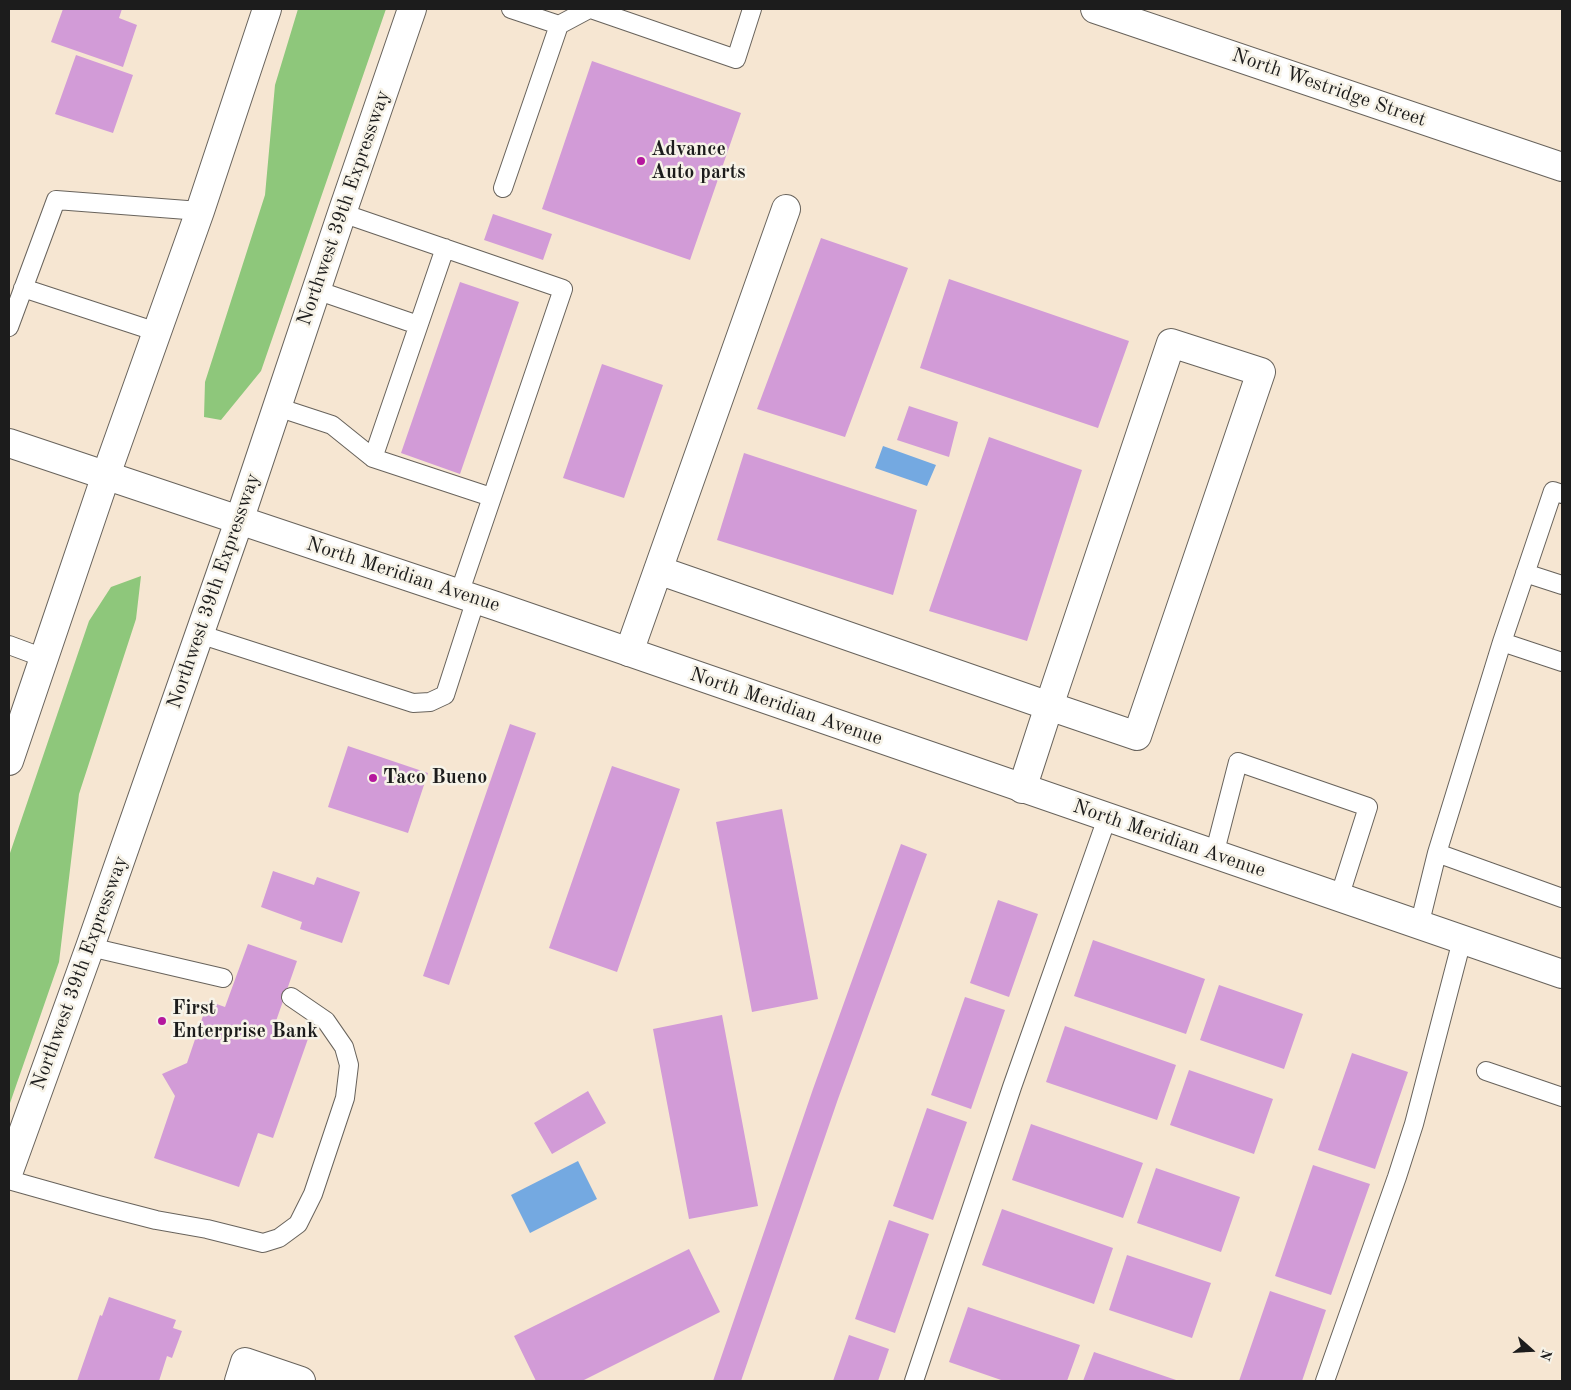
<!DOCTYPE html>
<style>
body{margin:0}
#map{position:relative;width:1571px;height:1390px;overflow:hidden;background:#f6e6d2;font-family:"Old Standard TT",serif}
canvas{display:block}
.frame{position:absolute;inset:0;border:10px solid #1c1c1c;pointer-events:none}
.north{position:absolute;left:1506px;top:1325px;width:50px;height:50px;-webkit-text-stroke:4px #f7f3e8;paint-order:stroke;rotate:109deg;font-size:14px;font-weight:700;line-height:20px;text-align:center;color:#1c1c1c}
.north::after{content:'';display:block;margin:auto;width:18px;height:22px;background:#1c1c1c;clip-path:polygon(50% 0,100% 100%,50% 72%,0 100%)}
</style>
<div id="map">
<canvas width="1571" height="1390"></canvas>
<div class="frame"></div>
<div class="north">N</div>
</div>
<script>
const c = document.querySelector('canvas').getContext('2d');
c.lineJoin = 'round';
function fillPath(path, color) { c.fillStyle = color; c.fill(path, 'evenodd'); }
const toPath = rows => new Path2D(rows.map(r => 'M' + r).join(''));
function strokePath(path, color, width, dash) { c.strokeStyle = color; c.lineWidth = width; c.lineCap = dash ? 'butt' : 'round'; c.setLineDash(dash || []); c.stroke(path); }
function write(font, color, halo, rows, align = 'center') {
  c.font = font + ' "Old Standard TT",serif'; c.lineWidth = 5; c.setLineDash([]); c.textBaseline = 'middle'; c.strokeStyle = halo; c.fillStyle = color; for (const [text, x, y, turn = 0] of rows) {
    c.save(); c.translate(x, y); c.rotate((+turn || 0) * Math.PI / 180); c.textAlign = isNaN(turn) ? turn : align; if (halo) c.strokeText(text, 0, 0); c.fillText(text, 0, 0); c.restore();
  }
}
fillPath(toPath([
 [298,9,386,9,261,371,221,420,204,417,205,382,265,195,275,85],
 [141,576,136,619,79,794,59,962,9,1106,9,856,89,621,111,587]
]), '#8ec77b');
fillPath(toPath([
 [883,446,936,465,927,486,875,468],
 [578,1161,597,1199,530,1233,511,1195]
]), '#74a9e1');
fillPath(toPath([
 [63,9,122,9,119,18,137,25,123,67,51,42],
 [76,55,133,75,113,133,55,114],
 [592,61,741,113,690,260,542,209],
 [493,214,552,234,543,260,484,240],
 [821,238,908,268,845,437,757,409],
 [949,279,1129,341,1098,428,920,368],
 [460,282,519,302,460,474,401,453],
 [602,364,663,385,624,498,563,478],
 [909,406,958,422,949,457,897,440],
 [989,437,1082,470,1027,641,929,611],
 [744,453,917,510,893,595,717,540],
 [510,724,536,733,449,985,423,976],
 [348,746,428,773,408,833,328,807],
 [612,766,680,789,617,972,549,948],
 [782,809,818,999,752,1012,716,822],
 [901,844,927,854,838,1099,741,1381,713,1381,813,1089],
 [273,871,314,885,317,877,360,892,342,943,300,929,302,922,261,907],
 [998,900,1038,914,1009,997,970,983],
 [1093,940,1205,979,1186,1034,1074,996],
 [248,944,297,961,275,1024,309,1036,273,1138,258,1133,239,1187,154,1158,175,1096,162,1074,187,1063,208,1001,225,1007],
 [1219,985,1303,1014,1284,1069,1200,1040],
 [965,997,1005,1010,971,1109,931,1095],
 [722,1015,758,1206,689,1219,653,1029],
 [1065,1026,1176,1065,1157,1120,1046,1082],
 [1352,1053,1408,1072,1375,1169,1318,1150],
 [1189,1070,1273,1099,1254,1154,1170,1125],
 [588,1091,606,1123,552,1154,534,1123],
 [927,1108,967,1122,933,1220,893,1206],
 [1031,1124,1143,1163,1123,1218,1012,1180],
 [1313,1165,1370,1184,1331,1295,1275,1276],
 [1156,1168,1240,1197,1221,1252,1137,1223],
 [1002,1209,1113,1248,1094,1304,982,1265],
 [889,1220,929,1234,895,1333,855,1319],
 [689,1249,720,1312,582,1381,536,1381,514,1336],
 [1127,1255,1211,1283,1192,1338,1109,1310],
 [1270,1291,1326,1310,1302,1381,1239,1381],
 [109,1297,176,1320,173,1328,182,1331,172,1358,167,1356,159,1381,77,1381,100,1315,102,1316],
 [968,1307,1080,1345,1067,1381,1004,1381,949,1362],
 [849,1335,889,1349,878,1381,833,1381],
 [1094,1352,1179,1381,1083,1381]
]), '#d29bd7');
const lane = toPath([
 [511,9,559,25],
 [591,9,736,59,752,9],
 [503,188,559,25,589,9],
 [342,213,563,289,459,594],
 [23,288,157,332],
 [316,290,418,325],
 [9,327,56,200,200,211],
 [277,407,332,425,373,458,491,497],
 [373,458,445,248],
 [1525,573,1562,585],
 [199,634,413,703,430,702,445,695,476,599],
 [1502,642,1562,662],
 [9,645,44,658],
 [1437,853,1502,642,1553,491,1562,494],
 [1214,855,1238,762,1368,807,1339,898],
 [1419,926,1437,853,1562,898],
 [90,947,223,978],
 [1486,1071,1562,1097],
 [9,1180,98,1205,156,1220,207,1229,263,1243,279,1238,298,1224,313,1194,345,1098,349,1065,344,1047,326,1021,291,997],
 [914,1381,1012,1087,1107,818],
 [1325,1381,1397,1177,1414,1124,1462,940]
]);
const street = toPath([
 [1095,9,1562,167],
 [658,570,1049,706,1137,736,1261,372,1171,343,1049,706,1022,789],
 [629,652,786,209],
 [239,1381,245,1362,301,1381]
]);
const secondary = toPath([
 [9,443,496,606,1562,974]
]);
const highway = toPath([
 [9,761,106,475,200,211,267,9],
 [9,1171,90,947,239,521,342,213,412,9]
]);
strokePath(lane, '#68635c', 20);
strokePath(street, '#68635c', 30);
strokePath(secondary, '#68635c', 30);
strokePath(highway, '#68635c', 30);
strokePath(lane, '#fff', 18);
strokePath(street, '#fff', 28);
strokePath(secondary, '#fff', 28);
strokePath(highway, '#fff', 28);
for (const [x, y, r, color] of [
 [641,161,5,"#b5179e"],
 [373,778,5,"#b5179e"],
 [162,1021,5,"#b5179e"]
]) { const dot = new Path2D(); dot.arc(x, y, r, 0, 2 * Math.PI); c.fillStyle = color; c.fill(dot); strokePath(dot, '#f7f3e8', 2); }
write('20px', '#1c1c1c', '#f7f3e8', [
 ["North Westridge Street",1329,88,19],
 ["Northwest 39th Expressway",344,208,-71],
 ["North Meridian Avenue",403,575,18],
 ["Northwest 39th Expressway",214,591,-71],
 ["North Meridian Avenue",786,707,19],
 ["North Meridian Avenue",1169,839,19],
 ["Northwest 39th Expressway",80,973,-70]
]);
write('bold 20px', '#1c1c1c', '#f7f3e8', [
 ["Advance",651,150],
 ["Auto parts",651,173],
 ["Taco Bueno",383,778],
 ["First",172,1009],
 ["Enterprise Bank",172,1032]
], 'left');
</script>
